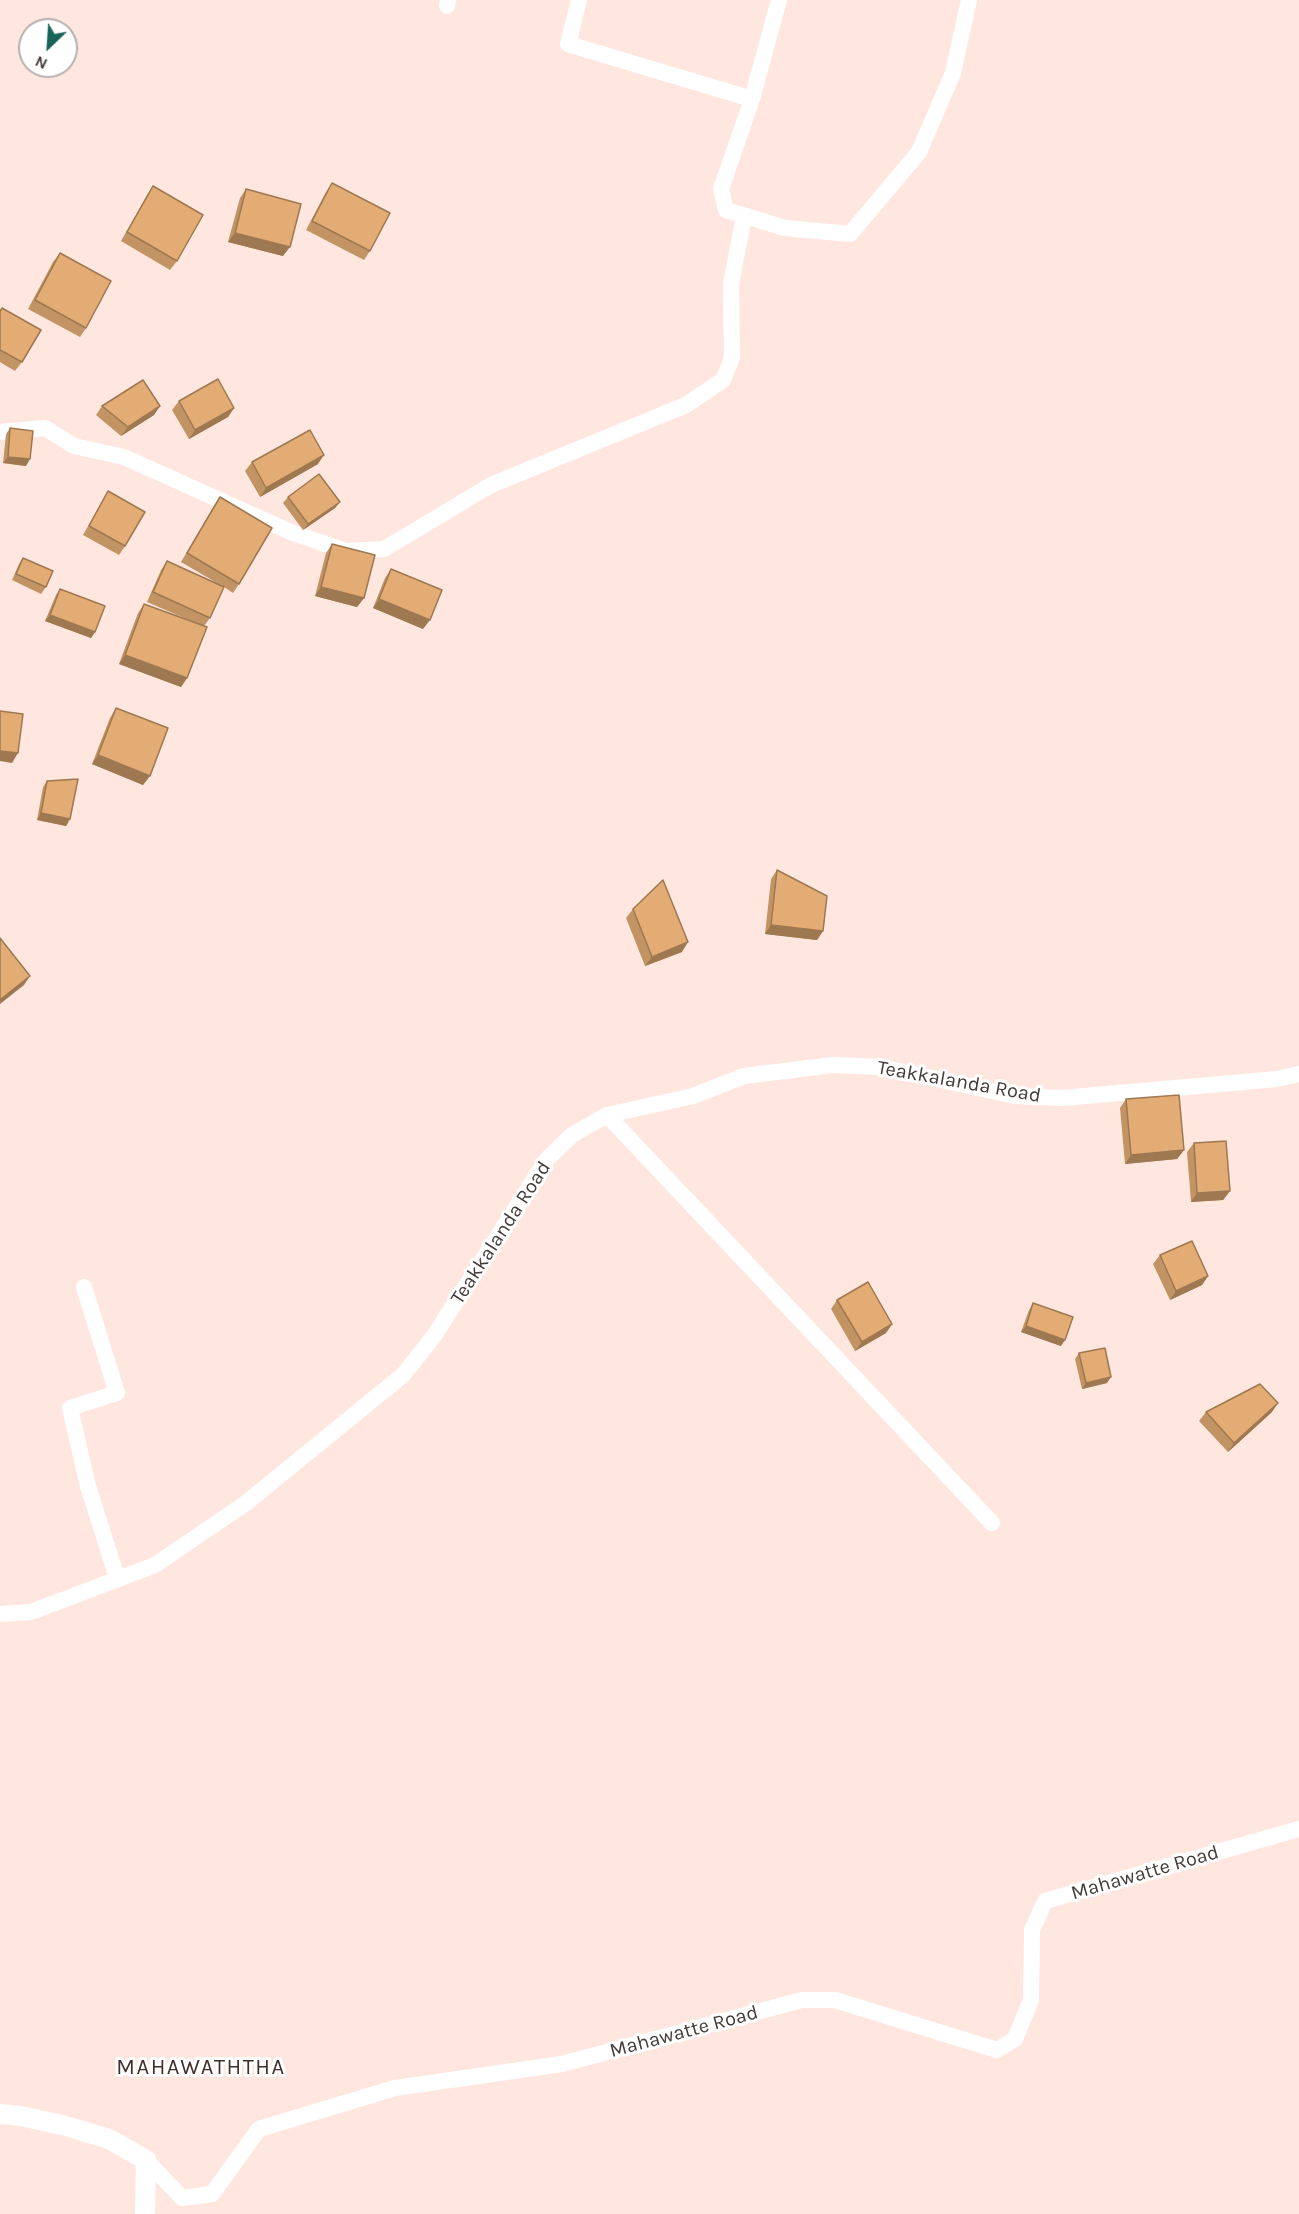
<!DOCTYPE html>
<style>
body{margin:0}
#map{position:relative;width:1299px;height:2214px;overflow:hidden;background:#ffe7e0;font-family:Karla,sans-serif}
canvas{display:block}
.north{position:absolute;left:18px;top:18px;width:60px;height:60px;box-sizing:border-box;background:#fff;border:2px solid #b4b1af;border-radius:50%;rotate:205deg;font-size:16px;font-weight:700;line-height:24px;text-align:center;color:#443b38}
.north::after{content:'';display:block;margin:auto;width:21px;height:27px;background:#1a6359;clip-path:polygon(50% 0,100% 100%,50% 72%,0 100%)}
</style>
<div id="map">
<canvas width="1299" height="2214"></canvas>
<div class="north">N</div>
</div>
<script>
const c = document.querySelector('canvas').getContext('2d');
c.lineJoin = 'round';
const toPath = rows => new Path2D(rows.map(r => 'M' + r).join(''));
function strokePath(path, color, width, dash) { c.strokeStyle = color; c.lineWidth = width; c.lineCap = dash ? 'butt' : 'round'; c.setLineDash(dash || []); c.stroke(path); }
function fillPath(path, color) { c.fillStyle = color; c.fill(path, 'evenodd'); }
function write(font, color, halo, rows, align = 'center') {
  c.font = font + ' Karla,sans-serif'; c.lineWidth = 6; c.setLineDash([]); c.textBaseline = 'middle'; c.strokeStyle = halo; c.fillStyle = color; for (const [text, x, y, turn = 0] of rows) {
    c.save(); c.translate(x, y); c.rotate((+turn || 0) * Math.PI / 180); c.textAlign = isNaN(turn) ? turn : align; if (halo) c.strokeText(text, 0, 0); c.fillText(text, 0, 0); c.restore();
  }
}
strokePath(toPath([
 [579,0,568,44,752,99],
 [779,0,752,99,721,189,726,210,785,228,850,234,919,152,953,73,969,0],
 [447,6,448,0],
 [0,432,45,428,74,446,124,457,293,533,346,551,384,549,491,485,686,405,723,380,732,358,731,284,744,216],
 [607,1115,992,1523],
 [84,1287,117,1393,70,1408,88,1486,117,1578],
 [0,1614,31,1612,155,1565,246,1503,403,1375,434,1336,547,1159,572,1135,607,1115,693,1096,744,1076,833,1065,881,1067,1015,1096,1062,1098,1277,1079,1299,1074],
 [146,2160,182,2198,212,2194,259,2129,395,2088,562,2064,802,2000,835,2000,997,2050,1015,2039,1031,2000,1032,1930,1045,1901,1299,1829]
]), '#fff', 16);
strokePath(toPath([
 [0,2114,21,2116,66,2126,109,2139,146,2160,145,2214]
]), '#fff', 20);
fillPath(toPath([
 [332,183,370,251,364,260,306,230,326,192],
 [153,186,177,261,170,270,121,241,147,195],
 [246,189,283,256,228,242,240,198],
 [60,253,86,328,80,337,28,309,53,262],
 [0,311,22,362,15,371,0,362],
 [179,401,234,408,228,417,189,439,172,410],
 [102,406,160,406,154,415,121,436,96,415],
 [10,428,26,466,3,463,6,434],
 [252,462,318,464,260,497,245,471],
 [108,491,125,546,119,555,83,535,102,501],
 [220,497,239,584,233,593,224,587,210,618,204,626,187,678,181,687,119,664,138,613,144,604,191,621,147,602,161,570,167,561,217,583,181,562,214,506],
 [288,497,340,502,335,508,303,530,283,503],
 [332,544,364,598,357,607,315,596,326,553],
 [23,558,46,587,41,594,12,580,19,564],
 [391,569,423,629,373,608,385,578],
 [60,589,95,632,91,638,45,621,56,595],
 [116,708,150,776,143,785,92,764,110,718],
 [47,781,70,819,66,826,37,820,43,787],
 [777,870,823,931,817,940,765,934,771,879],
 [633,909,682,952,645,966,626,918],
 [1126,1099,1184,1150,1177,1159,1125,1164,1120,1108],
 [1194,1143,1230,1191,1223,1200,1191,1202,1187,1152],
 [1160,1255,1208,1276,1202,1285,1170,1300,1153,1264],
 [837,1300,892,1324,886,1333,855,1351,831,1309],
 [1033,1303,1061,1346,1021,1332,1029,1310],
 [1079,1353,1107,1383,1082,1389,1075,1359],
 [1206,1412,1272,1412,1228,1452,1199,1421]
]), '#c29464');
fillPath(toPath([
 [235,233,290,247,283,256,228,242],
 [160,406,154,415,121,436,128,427],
 [234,408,228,417,189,439,195,430],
 [324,455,318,464,260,497,266,488],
 [8,457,30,459,26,466,3,463],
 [340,502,335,508,303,530,308,524],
 [321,587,364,598,357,607,315,596],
 [379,599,430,620,423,629,373,608],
 [50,615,95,632,91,638,45,621],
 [125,655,187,678,181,687,119,664],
 [0,751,18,753,12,763,0,761],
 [98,755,150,776,143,785,92,764],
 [41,813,70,819,66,826,37,820],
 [771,925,823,931,817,940,765,934],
 [688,942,682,952,645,966,652,957],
 [30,976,24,985,0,1004,0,1000],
 [1184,1150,1177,1159,1125,1164,1131,1155],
 [1230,1191,1223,1200,1191,1202,1197,1193],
 [1208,1276,1202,1285,1170,1300,1176,1291],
 [892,1324,886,1333,855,1351,862,1342],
 [1026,1326,1065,1340,1061,1346,1021,1332],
 [1111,1377,1107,1383,1082,1389,1086,1383],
 [1278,1403,1272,1412,1228,1452,1234,1443]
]), '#9e7851');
const building = toPath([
 [332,183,390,213,370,251,312,221,332,183],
 [153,186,203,215,177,261,127,232,153,186],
 [246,189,301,204,290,247,235,233,246,189],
 [60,253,111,281,86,328,35,300,60,253],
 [2,308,41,330,22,362,0,350,0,311,2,308],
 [218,379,234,408,195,430,179,401,218,379],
 [143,380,160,406,128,427,102,406,143,380],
 [10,428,33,431,30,459,8,457,10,428],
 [310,430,324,455,266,488,252,462,310,430],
 [319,474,340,502,308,524,288,497,319,474],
 [108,491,145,512,125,546,89,526,108,491],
 [220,497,272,528,239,584,187,553,220,497],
 [332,544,375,555,364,598,321,587,332,544],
 [23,558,53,571,46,587,16,574,23,558],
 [167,561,224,587,210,618,153,592,167,561],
 [391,569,442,590,430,620,379,599,391,569],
 [60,589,105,606,95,632,50,615,60,589],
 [144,604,207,627,187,678,125,655,144,604],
 [116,708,168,728,150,776,98,755,116,708],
 [0,711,23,714,18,753,0,751,0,711],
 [78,779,70,819,41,813,47,781,78,779],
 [777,870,827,896,823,931,771,925,777,870],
 [663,880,688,942,652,957,633,909,663,880],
 [0,938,30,976,0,1000,0,938],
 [1179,1095,1184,1150,1131,1155,1126,1099,1179,1095],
 [1226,1141,1230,1191,1197,1193,1194,1143,1226,1141],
 [1192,1241,1208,1276,1176,1291,1160,1255,1192,1241],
 [868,1282,892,1324,862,1342,837,1300,868,1282],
 [1033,1303,1073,1317,1065,1340,1026,1326,1033,1303],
 [1105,1348,1111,1377,1086,1383,1079,1353,1105,1348],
 [1260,1384,1278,1403,1234,1443,1206,1412,1260,1384]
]);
fillPath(building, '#e2ac74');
strokePath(building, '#9e7851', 1.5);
write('20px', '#443b38', '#fff', [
 ["Teakkalanda Road",959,1082,10],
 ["Teakkalanda Road",501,1233,-57],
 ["Mahawatte Road",1145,1873,-16],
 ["Mahawatte Road",684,2032,-15]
]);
c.letterSpacing = '1.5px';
write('22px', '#3f2e29', '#fff', [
 ["MAHAWATHTHA",201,2068]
]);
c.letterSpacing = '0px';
</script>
